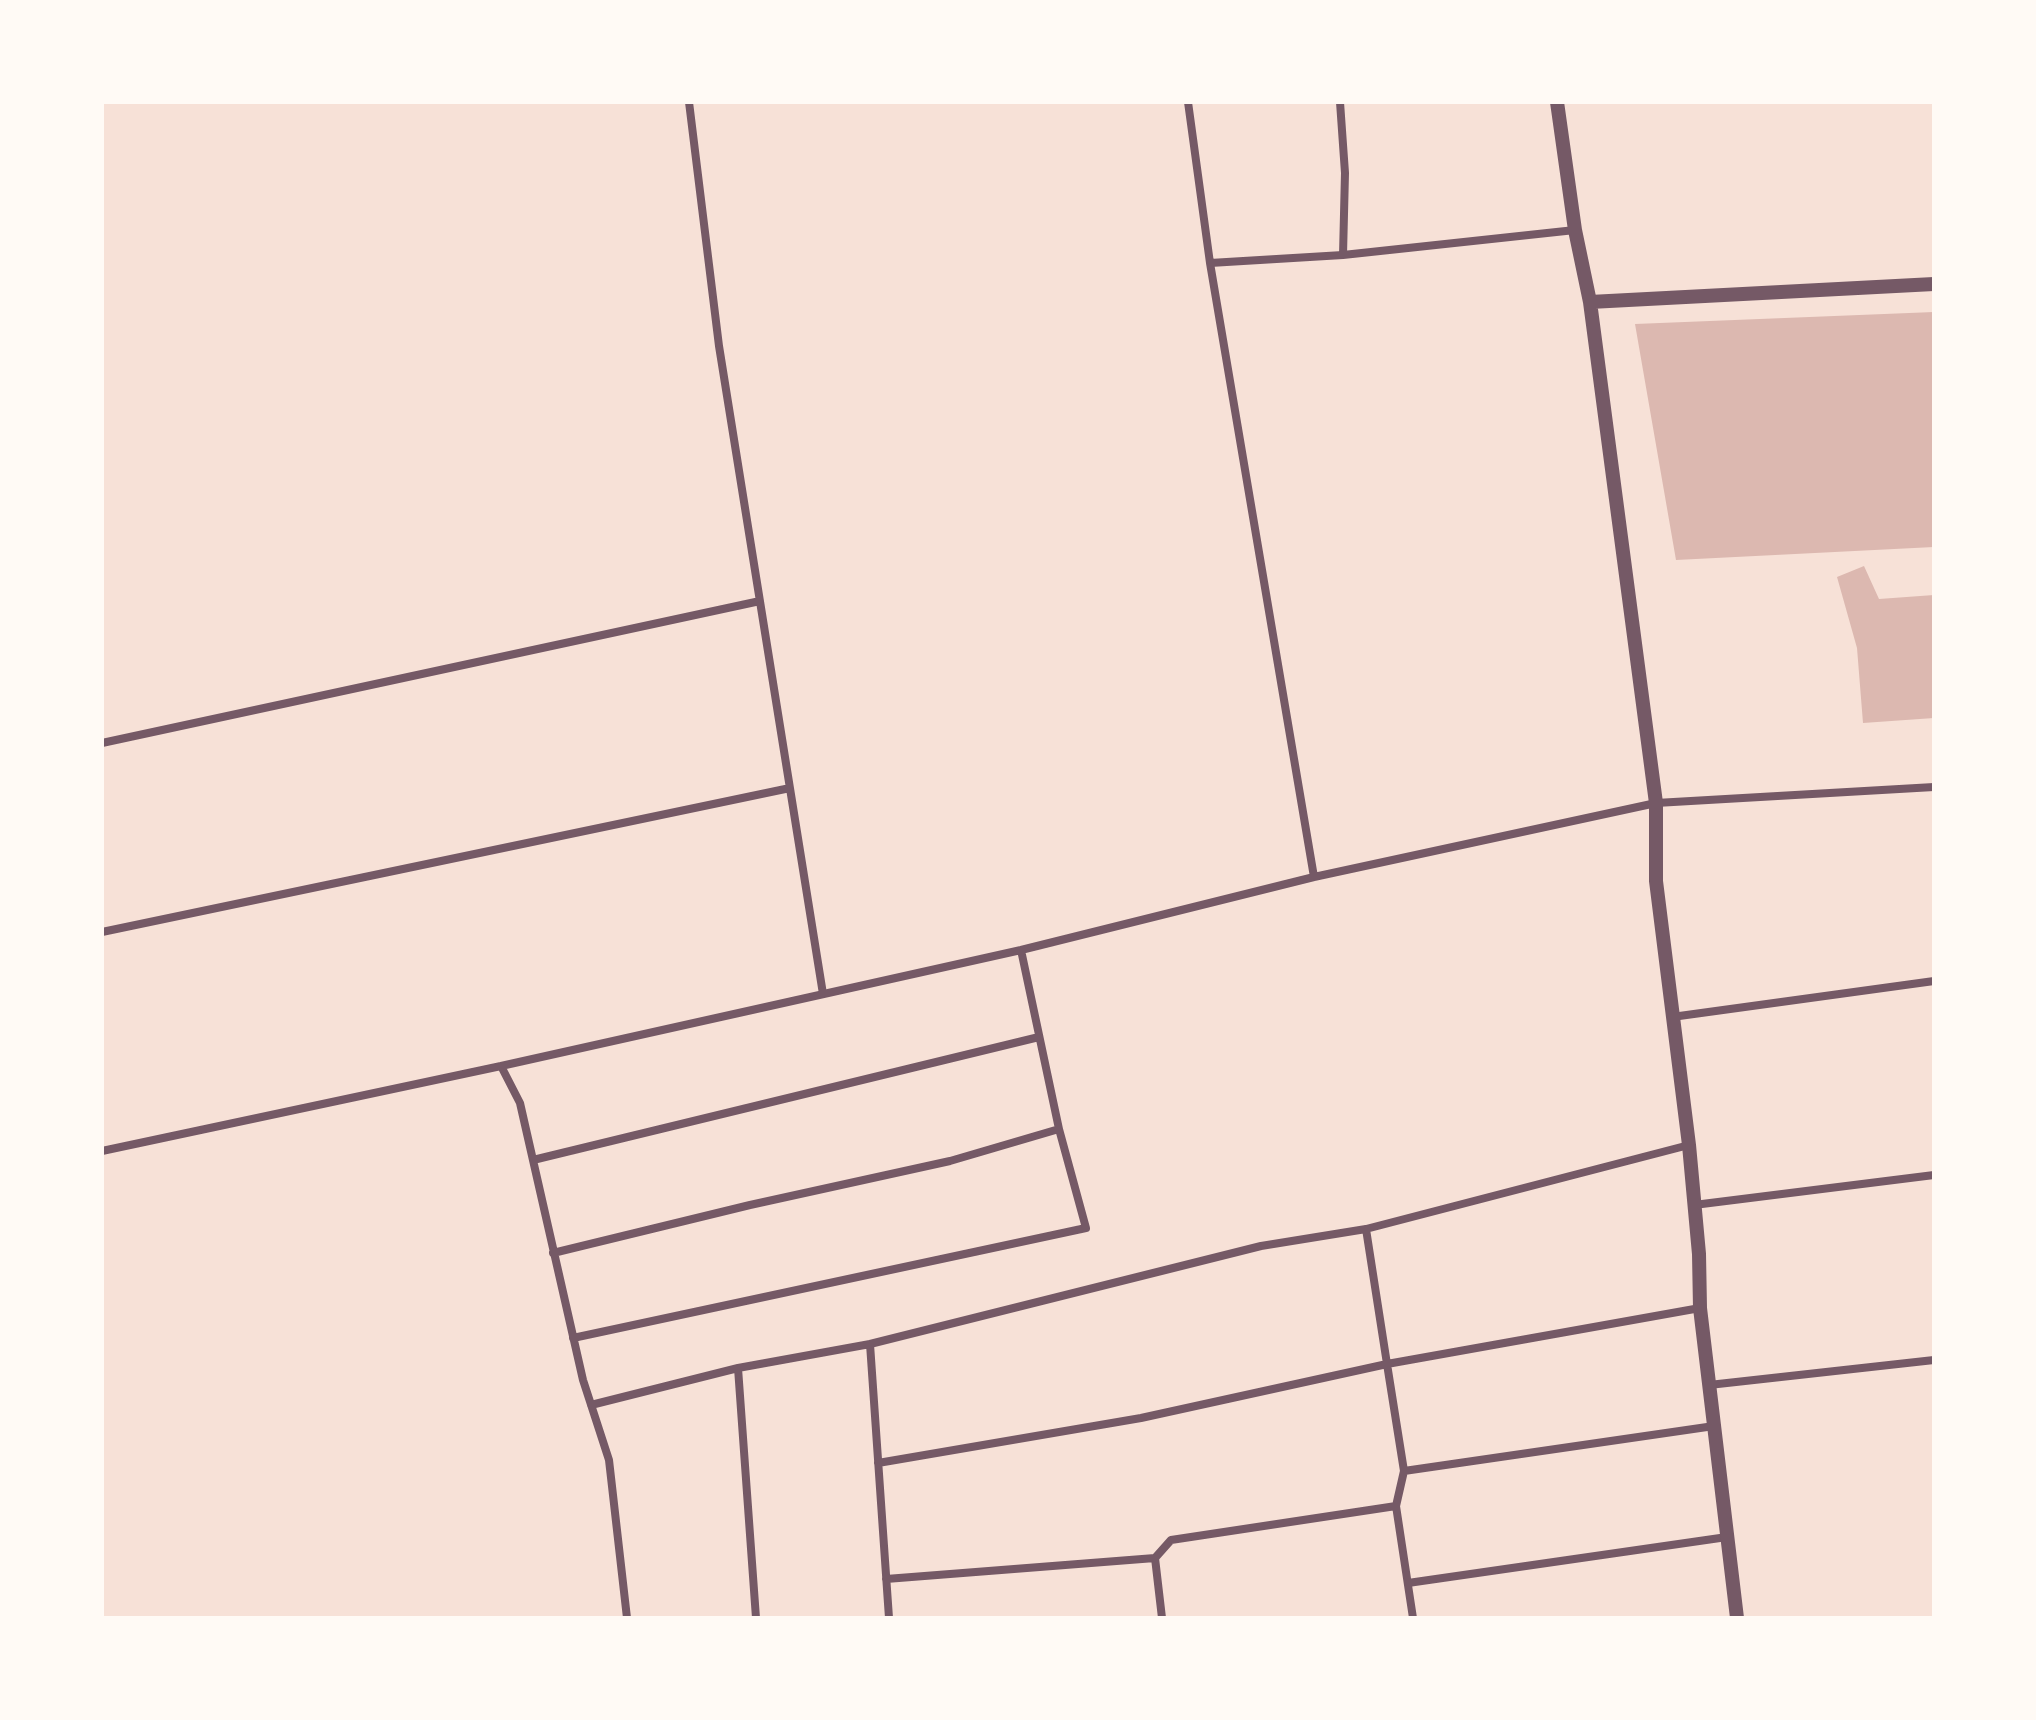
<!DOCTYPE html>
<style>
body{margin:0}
#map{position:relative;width:2036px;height:1720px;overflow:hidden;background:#f7e1d7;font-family:Georgia,serif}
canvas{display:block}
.frame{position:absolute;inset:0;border:104px solid #fffaf5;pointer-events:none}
</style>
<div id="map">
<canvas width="2036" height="1720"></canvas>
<div class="frame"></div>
</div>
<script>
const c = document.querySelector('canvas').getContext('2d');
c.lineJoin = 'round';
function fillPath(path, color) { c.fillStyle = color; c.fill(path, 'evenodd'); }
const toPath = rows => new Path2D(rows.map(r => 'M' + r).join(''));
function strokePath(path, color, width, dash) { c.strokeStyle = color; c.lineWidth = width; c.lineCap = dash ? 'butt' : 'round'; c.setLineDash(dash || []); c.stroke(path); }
fillPath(toPath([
 [1934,312,1934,547,1676,560,1635,324],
 [1864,566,1879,599,1934,595,1934,718,1863,723,1857,648,1837,577]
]), '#dcb8b0');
strokePath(toPath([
 [689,102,719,346,823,994],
 [1188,102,1210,263,1343,255],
 [1340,102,1345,173,1343,255,1575,230],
 [1210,263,1314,877],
 [102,743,760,601],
 [102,932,790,788],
 [1672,1017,1934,981],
 [102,1151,501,1066],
 [533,1160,1039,1037],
 [1694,1205,1934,1175],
 [1366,1229,1387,1364,1700,1308],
 [553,1253,750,1205,950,1161,1059,1129,1021,950],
 [573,1338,1086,1228,1059,1129],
 [738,1368,756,1618],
 [1709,1385,1934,1360],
 [591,1405,738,1368,870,1344],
 [878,1463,1141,1418,1387,1364,1404,1471,1396,1506],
 [1404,1471,1714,1426],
 [1155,1558,1162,1618],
 [886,1579,1155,1558,1171,1540,1396,1506,1413,1618],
 [1408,1583,1727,1537],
 [627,1618,609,1460,583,1380,520,1103,501,1066,1021,950,1314,877,1656,803,1934,787],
 [889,1618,870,1344,1261,1246,1366,1229,1689,1145]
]), '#755966', 8);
strokePath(toPath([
 [1557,102,1575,230,1590,302,1656,803,1656,881,1689,1145,1699,1254,1700,1308,1737,1618],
 [1590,302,1934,284]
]), '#755966', 14);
</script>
